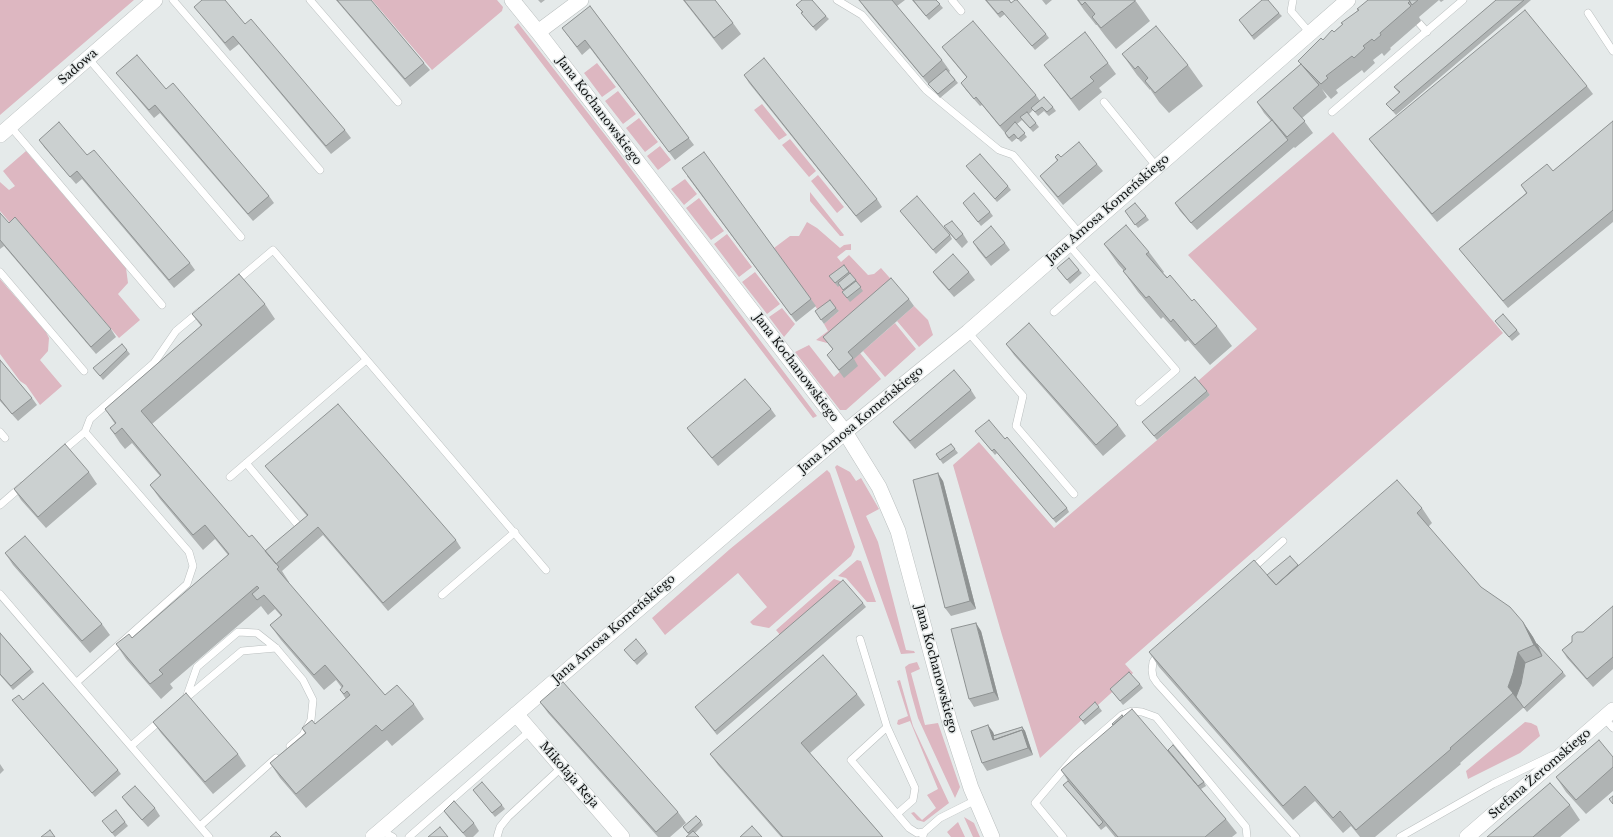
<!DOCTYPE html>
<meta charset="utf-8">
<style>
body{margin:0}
canvas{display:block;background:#e5eaea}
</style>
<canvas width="1613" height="837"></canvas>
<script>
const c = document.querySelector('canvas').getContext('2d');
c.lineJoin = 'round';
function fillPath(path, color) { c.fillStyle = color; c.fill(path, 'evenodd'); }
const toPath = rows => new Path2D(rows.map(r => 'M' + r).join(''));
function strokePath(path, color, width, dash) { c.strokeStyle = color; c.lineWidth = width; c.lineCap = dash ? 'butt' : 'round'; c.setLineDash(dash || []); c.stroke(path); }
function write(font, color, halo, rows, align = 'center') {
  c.font = font + ' "Libre Baskerville",serif'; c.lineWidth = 3; c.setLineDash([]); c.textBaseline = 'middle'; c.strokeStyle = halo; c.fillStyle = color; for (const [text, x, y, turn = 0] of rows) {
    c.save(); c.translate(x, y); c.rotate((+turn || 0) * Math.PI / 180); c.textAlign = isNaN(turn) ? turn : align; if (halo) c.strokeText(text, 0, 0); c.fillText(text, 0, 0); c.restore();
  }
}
fillPath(toPath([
 [0,0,134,0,0,115],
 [372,0,497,0,503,7,502,11,432,70],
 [518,23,609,140,817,416,813,418,514,27],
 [597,63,616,87,602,97,584,73],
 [618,91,636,114,623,124,605,101],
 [762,104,787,135,779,140,754,110],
 [639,118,658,142,645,152,626,128],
 [1333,132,1503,333,1125,664,1133,673,1040,758,1002,635,953,465,979,442,1054,528,1210,395,1198,381,1257,329,1188,255],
 [790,139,816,171,809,177,782,145],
 [660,146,671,160,658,170,647,156],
 [26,151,126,268,128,283,118,294,140,320,119,338,22,225,13,226,0,211,0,182,9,190,15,186,3,171],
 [818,175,844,207,837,213,811,181],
 [685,179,697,194,684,205,671,189],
 [810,192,844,235,843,236,840,236,810,201],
 [699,198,724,231,711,240,686,208],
 [807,222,817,228,840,248,844,245,851,244,851,250,846,250,837,257,841,262,849,255,868,275,874,274,881,268,896,285,827,343,816,340,828,331,824,324,839,311,820,313,774,248,790,236,799,236],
 [727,234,752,267,739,277,714,244],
 [755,272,780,304,767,314,742,282],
 [0,279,46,332,49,338,48,351,40,360,62,386,40,405,26,385,20,381,0,354],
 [914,306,928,320,933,335,919,347,897,321],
 [782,308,795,324,784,337,769,317],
 [895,323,916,349,885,377,863,351],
 [809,345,834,377,860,353,881,379,846,410,840,410,795,352],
 [837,465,850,472,856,481,861,478,879,509,866,516,878,542,906,650,914,651,915,653,901,654,835,467],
 [827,470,830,473,855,547,851,556,769,628,753,625,750,622,767,607,738,573,665,635,652,618,730,549],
 [857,560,861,561,876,602,867,602,846,578,838,576],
 [834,579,843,582,781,636,776,630],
 [917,662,920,669,911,673,925,725,938,723,960,787,955,798,918,718,911,693,905,667,909,664],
 [900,680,913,726,949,803,924,822,917,820,911,813,914,812,922,820,936,808,927,795,938,789,910,721,899,725,897,724,898,720,908,716,897,681],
 [1525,722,1531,723,1537,726,1540,736,1520,753,1468,779,1466,771],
 [964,817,974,823,980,837,973,837],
 [958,822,965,837,951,837,947,832]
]), '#ddb7c1');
const lane = toPath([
 [173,0,320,170],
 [310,0,398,102],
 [837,0,862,15,926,90,999,150,1013,155,1080,234],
 [952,0,961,11],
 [1293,0,1291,11,1310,33],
 [1588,13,1613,51],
 [1419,23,1427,32],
 [88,58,241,237],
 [1104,102,1156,166],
 [1332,112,1463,0],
 [10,126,162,305],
 [1068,244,1176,370,1139,402],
 [0,272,84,371],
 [234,283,273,250,546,570],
 [1054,312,1095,276],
 [968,332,1023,396,1016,426,1074,494],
 [0,432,5,438],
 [60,453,85,432,90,419,154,363,176,331,200,311],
 [246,463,297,524],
 [230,477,366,360],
 [0,505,22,486],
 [1252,569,1283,541],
 [0,594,209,837],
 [442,595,515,532],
 [860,639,887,727,915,788,913,800,897,814],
 [1159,652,1153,662,1152,670,1153,677,1157,683,1296,837],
 [77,682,187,584,193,566,189,552,85,432],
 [186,698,242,651,276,648],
 [182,702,186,698,197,667,238,632,257,633,276,648,303,680,313,700,311,720,303,735,290,746],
 [1604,718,1613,728],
 [887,727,851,760,909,828,917,833,924,832],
 [131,746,162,719],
 [200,826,276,758],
 [380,830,393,837],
 [923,836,924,832,940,818,976,800],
 [409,837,531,730],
 [497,837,500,827,508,817,562,767],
 [1063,837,1035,803,1076,755,1122,715,1132,711,1142,712,1156,717,1246,827,1247,837],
 [1400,837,1493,784,1553,755]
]);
const street = toPath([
 [512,0,538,32,845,432,879,487,898,531,950,723,971,788,992,837],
 [538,32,581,0],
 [0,135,155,0],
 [516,714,622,837],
 [373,837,845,432,968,332,1348,0],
 [1467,837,1613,710]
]);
strokePath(lane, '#babfbf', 8);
strokePath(street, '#babfbf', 16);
strokePath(lane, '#fff', 7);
strokePath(street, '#fff', 15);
fillPath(toPath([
 [336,0,371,0,424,63,430,70,410,87],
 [538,0,545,0,541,3],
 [683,0,715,0,733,23,741,34,722,50],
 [859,0,905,0,897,6,942,60,950,71,949,72,958,83,940,98,867,11],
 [912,0,936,0,943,8,929,20],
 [985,0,1009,0,1011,3,1046,34,1049,38,1035,50,1005,14,1000,18],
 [1042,0,1052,0,1046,5],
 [1077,0,1135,0,1150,21,1116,49,1106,37,1097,25,1096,25,1084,10],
 [1368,0,1439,0,1419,17,1421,21,1390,48,1391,49,1384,56,1382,53,1373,60,1375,63,1364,73,1362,70,1336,90,1338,93,1331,99,1322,89,1327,97,1302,118,1313,133,1295,148,1294,147,1197,230,1180,211,1175,203,1271,121,1264,113,1257,102,1301,64,1298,61,1323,40,1334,32,1358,10],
 [1439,0,1444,0,1441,2],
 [1496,0,1531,0,1396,115,1386,104,1399,93,1394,87],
 [796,5,826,16,829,19,816,31,804,17,801,13,802,12],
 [590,6,694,145,675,160,590,48,582,55,562,28],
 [194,7,245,24,345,130,351,138,331,154,239,44,230,51,200,14],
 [1279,13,1282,16,1254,40,1242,24],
 [942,47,1036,95,1040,101,1053,107,1056,111,1049,116,1044,111,1038,116,1033,110,1029,114,1039,127,1033,132,1022,120,1017,124,1027,137,1021,142,1017,138,1012,142,1007,137,1005,133,982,105,980,106,966,90,961,83,967,78,948,55],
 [1122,54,1188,65,1203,86,1169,113,1159,102,1150,89,1150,90,1137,75],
 [1108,63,1116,74,1099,88,1102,92,1079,111,1044,65],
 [116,73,166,89,269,196,274,203,253,221,160,113,154,118,122,80],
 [744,75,877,199,882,207,861,223,749,83],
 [1587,86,1593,94,1437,222,1375,147,1369,139],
 [1613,121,1613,222,1508,308,1465,256,1459,249,1526,193,1521,185,1553,171],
 [39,140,87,155,190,263,195,270,174,288,82,179,76,184,44,147],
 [704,152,816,306,796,322,687,176],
 [1055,157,1097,164,1103,171,1063,205,1045,183,1040,176,1057,161],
 [966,166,1008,186,1011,190,997,202],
 [963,203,990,212,993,216,981,226],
 [900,211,950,235,952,239,936,254],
 [1125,211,1146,216,1149,220,1138,228],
 [0,213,9,223,111,329,116,337,96,354,4,246,0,249],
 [944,226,963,234,968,242,962,248,950,234],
 [973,242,1005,243,1010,250,991,266,978,250],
 [1104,244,1149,252,1164,272,1163,273,1217,326,1232,346,1210,365,1188,340,1185,342,1163,317,1161,319,1138,292,1123,271,1124,271,1118,264],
 [844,265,863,291,850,302,842,292,844,291,840,285,838,287,829,276],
 [1057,268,1079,270,1082,273,1070,284],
 [933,272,969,272,975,280,954,297,938,279],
 [909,299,914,306,854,359,858,366,844,378,827,355,833,350,823,337],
 [265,304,275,319,152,424,249,537,265,551,307,516,271,473,265,466,456,540,461,548,388,611,323,535,282,571,289,582,288,583,385,695,414,704,424,719,392,746,387,740,306,808,280,778,270,763,305,733,302,728,315,724,346,699,340,690,342,688,336,680,324,690,281,640,270,625,281,616,275,609,268,615,261,606,170,684,173,688,161,699,126,659,116,644,132,638,228,555,215,539,203,550,160,499,150,485,160,476,132,443,125,449,120,443,110,428,115,424,105,409,201,326,192,314],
 [836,308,839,311,824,324,815,311],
 [1495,321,1517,330,1520,334,1512,341],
 [122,344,130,354,103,380,93,368],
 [1006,344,1118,425,1126,436,1103,456,1014,355],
 [0,360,32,398,37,405,18,421,0,401],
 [971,390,976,398,915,449,899,430,893,422],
 [1207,391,1210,395,1157,440,1142,422],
 [771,409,776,416,718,466,693,436,687,428],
 [975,431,1005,439,1067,508,1069,512,1056,523,997,453,995,455],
 [951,444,958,453,943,464,936,454],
 [89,472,97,484,46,528,21,500,14,489],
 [943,481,976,609,951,616,945,608],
 [1422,508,1432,523,1428,527,1481,587,1523,622,1533,637,1540,650,1563,672,1566,676,1527,712,1523,707,1523,708,1460,763,1461,764,1375,837,1360,837,1351,826,1343,833,1315,801,1293,820,1159,667,1149,652,1298,565],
 [5,553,102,624,110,635,90,653,13,565],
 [863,603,866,607,717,735,695,707],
 [1613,606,1613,669,1593,687,1567,658,1562,650],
 [981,631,999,700,974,707,969,699],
 [0,633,34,672,13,690,0,675],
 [624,650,646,651,648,654,637,665],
 [1140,684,1143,688,1123,705,1110,689],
 [857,694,865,705,810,753,883,837,781,837,718,765,710,754],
 [12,700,23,700,118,770,121,774,95,797],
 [540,702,678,812,686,823,670,837,658,837,548,713],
 [1099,707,1102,711,1085,725,1079,717],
 [153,722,238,754,246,766,213,794,161,733],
 [1022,727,1025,731,1033,755,987,771,982,763,993,732,994,735],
 [1168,750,1204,782,1206,786,1201,789,1226,819,1237,833,1232,837,1115,837,1106,826,1101,830,1063,785,1068,781,1061,770],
 [1613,757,1613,791,1586,814,1566,792,1556,777],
 [0,764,4,770,0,774],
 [473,790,502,805,505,809,495,817],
 [122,797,155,808,160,816,148,827,127,804],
 [1570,805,1580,820,1560,837,1487,837],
 [444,811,474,823,479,831,473,837,466,837,449,818],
 [701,821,703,825,695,833,689,835,683,827],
 [125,822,128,826,115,837,105,824]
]), '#afb3b3');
fillPath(toPath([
 [938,473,943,481,976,609,970,601],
 [1523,622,1533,637,1545,660,1534,645],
 [976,623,981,631,999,700,994,692],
 [1518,652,1528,666,1518,701,1508,687],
 [988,725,993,732,997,744,993,740],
 [1022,727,1025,731,1033,755,1028,748,1022,730]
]), '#8e9292');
const building = toPath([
 [202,0,225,0,245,24,251,19,345,130,326,146,233,36,225,43,194,7,202,0],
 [337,0,371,0,424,63,405,79,337,0],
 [684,0,715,0,733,23,714,38,684,0],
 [802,0,812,0,826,16,813,27,801,13,803,12,796,5,802,0],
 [859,0,892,0,942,60,923,77,859,0],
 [913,0,936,0,940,4,926,16,913,0],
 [986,0,1009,0,1011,3,1015,0,1017,0,1046,34,1032,46,1002,11,998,14,986,0],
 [1078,0,1135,0,1135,1,1101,28,1092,17,1095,14,1085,2,1082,5,1078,0],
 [1262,0,1268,0,1279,13,1252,36,1239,20,1262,0],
 [1368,0,1409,0,1410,1,1408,3,1411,6,1380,33,1381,35,1374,41,1372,39,1363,46,1365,48,1354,58,1352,56,1326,76,1328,78,1321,84,1298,61,1321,38,1323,40,1332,30,1334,32,1343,24,1341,23,1359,10,1357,9,1368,0],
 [1409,0,1418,0,1412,5,1409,0],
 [1496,0,1524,0,1393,111,1386,104,1400,92,1394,87,1496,0],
 [590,6,689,138,669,152,585,40,577,47,562,28,590,6],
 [1525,10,1587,86,1432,214,1369,139,1525,10],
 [973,21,1036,95,1000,126,976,97,974,99,961,83,967,77,942,47,973,21],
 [1156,26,1188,65,1155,93,1145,81,1148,78,1138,66,1135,69,1122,54,1156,26],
 [1085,32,1108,63,1090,77,1094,81,1071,99,1044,65,1085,32],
 [137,55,166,89,173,83,269,196,248,214,155,105,149,110,116,73,137,55],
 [764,58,877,199,856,216,744,75,764,58],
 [1301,64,1319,85,1293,108,1305,121,1287,137,1257,102,1301,64],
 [946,69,955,80,938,94,928,84,946,69],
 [1044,97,1053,107,1047,112,1042,107,1035,112,1031,108,1044,97],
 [1027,112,1036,123,1030,128,1020,117,1027,112],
 [1272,120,1288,140,1191,223,1175,203,1272,120],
 [1613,121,1613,210,1503,301,1459,249,1527,193,1521,185,1547,164,1553,171,1613,121],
 [59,122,87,155,94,150,190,263,169,280,77,171,70,177,39,140,59,122],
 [1015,122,1025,133,1018,139,1014,134,1009,138,1005,133,1015,122],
 [1079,142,1097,164,1058,197,1040,176,1058,160,1055,157,1058,154,1061,157,1079,142],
 [704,152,811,299,791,315,682,168,704,152],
 [980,154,1008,186,995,199,966,166,980,154],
 [974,193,990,212,978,222,963,203,974,193],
 [917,196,950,235,933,250,900,211,917,196],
 [1135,203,1146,216,1135,225,1125,211,1135,203],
 [0,213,9,223,15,217,111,329,91,347,0,240,0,213],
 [952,221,963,234,956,240,944,226,952,221],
 [1126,225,1149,252,1146,254,1167,278,1170,275,1192,301,1194,299,1217,326,1195,345,1173,319,1171,322,1149,296,1146,298,1123,271,1126,269,1104,244,1126,225],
 [991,226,1005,243,986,258,973,242,991,226],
 [953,254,969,272,949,290,933,272,953,254],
 [1069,258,1079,270,1067,280,1057,268,1069,258],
 [844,265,849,272,835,283,829,276,844,265],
 [850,273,856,280,843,290,838,283,850,273],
 [239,274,265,304,141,411,249,537,252,535,279,567,277,569,385,695,397,685,414,704,382,731,376,725,296,794,270,763,306,733,302,728,312,720,315,724,350,695,347,691,344,694,340,690,343,686,325,665,314,675,270,625,282,615,264,595,257,600,252,594,259,588,257,586,159,670,163,674,150,684,116,644,129,634,132,638,229,554,205,525,193,535,150,485,161,475,122,428,115,434,110,428,116,423,105,409,202,325,192,314,239,274],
 [891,278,909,299,848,352,853,358,839,370,827,355,833,349,823,337,891,278],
 [856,281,861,287,847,298,842,292,856,281],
 [830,300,836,308,821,320,815,311,830,300],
 [1503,314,1517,330,1509,337,1495,321,1503,314],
 [1029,323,1118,425,1096,445,1006,344,1029,323],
 [122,344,127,350,100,376,93,368,122,344],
 [0,360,32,398,12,414,0,399,0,360],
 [954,370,971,390,910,441,893,422,954,370],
 [1195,377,1207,391,1154,436,1142,422,1195,377],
 [745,379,771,409,712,458,687,428,745,379],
 [338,404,456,540,383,603,318,527,276,564,265,551,308,515,265,466,338,404],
 [989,420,1005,439,1007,437,1067,508,1053,519,994,449,992,451,975,431,989,420],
 [65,444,89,472,38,517,14,489,65,444],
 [951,444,955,449,940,460,936,454,951,444],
 [938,473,970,601,945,608,913,480,938,473],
 [1397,480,1422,508,1417,513,1481,587,1510,607,1523,622,1534,645,1518,652,1513,673,1508,687,1513,693,1450,748,1451,749,1356,830,1340,811,1333,818,1305,786,1283,806,1149,652,1254,560,1276,585,1397,480],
 [25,536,102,624,82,641,5,553,25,536],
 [1290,556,1298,565,1276,585,1267,575,1290,556],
 [843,580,863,603,715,731,695,707,843,580],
 [1613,606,1613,657,1587,679,1562,650,1572,642,1572,636,1577,632,1583,632,1613,606],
 [976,623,994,692,969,699,951,629,976,623],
 [0,633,31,669,11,686,0,674,0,633],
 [636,639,646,651,634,661,624,650,636,639],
 [1537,644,1563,672,1524,708,1516,697,1521,684,1525,663,1542,656,1537,644],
 [823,655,857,694,801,743,883,837,783,837,710,754,823,655],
 [1129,672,1140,684,1120,701,1110,689,1129,672],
 [563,682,678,812,656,832,540,702,563,682],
 [43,683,118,770,92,793,12,700,19,695,23,700,43,683],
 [186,693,238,754,205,782,153,722,186,693],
 [1095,702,1099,707,1083,721,1079,717,1095,702],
 [1132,709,1226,819,1205,837,1118,837,1061,770,1132,709],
 [1122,715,1123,716,1113,725,1112,724,1122,715],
 [988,725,993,740,1022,730,1028,748,982,763,971,731,988,725],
 [1022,727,1025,734,1022,730,994,740,993,736,1022,727],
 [1599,740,1613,757,1613,767,1576,800,1556,777,1599,740],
 [1173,745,1204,782,1198,786,1168,750,1173,745],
 [1068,781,1103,822,1099,826,1063,785,1068,781],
 [482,782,502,805,492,813,473,790,482,782],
 [1550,783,1570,805,1533,837,1487,837,1550,783],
 [135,786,155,808,142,820,122,797,135,786],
 [1613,796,1613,804,1609,799,1613,796],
 [454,801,474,823,463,833,444,811,454,801],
 [116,810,125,822,112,833,102,821,116,810],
 [696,816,701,821,688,833,683,827,696,816],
 [752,826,762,837,740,837,752,826],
 [440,827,448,837,428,837,440,827],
 [50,830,55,837,41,837,50,830],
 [693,831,699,837,686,837,693,831],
 [276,832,281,837,270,837,276,832]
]);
fillPath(building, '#cbd0d0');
strokePath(building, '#8e9292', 1);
write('12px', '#111313', '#e5eaea', [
 ["Sadowa",78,67,-41],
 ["Jana Kochanowskiego",599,111,53],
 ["Jana Amosa Komeńskiego",1108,209,-41],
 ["Jana Kochanowskiego",796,368,53],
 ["Jana Amosa Komeńskiego",861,420,-40],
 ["Jana Amosa Komeńskiego",614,629,-41],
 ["Jana Kochanowskiego",936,669,75],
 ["Stefana Żeromskiego",1540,774,-41],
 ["Mikołaja Reja",569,775,49]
]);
</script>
